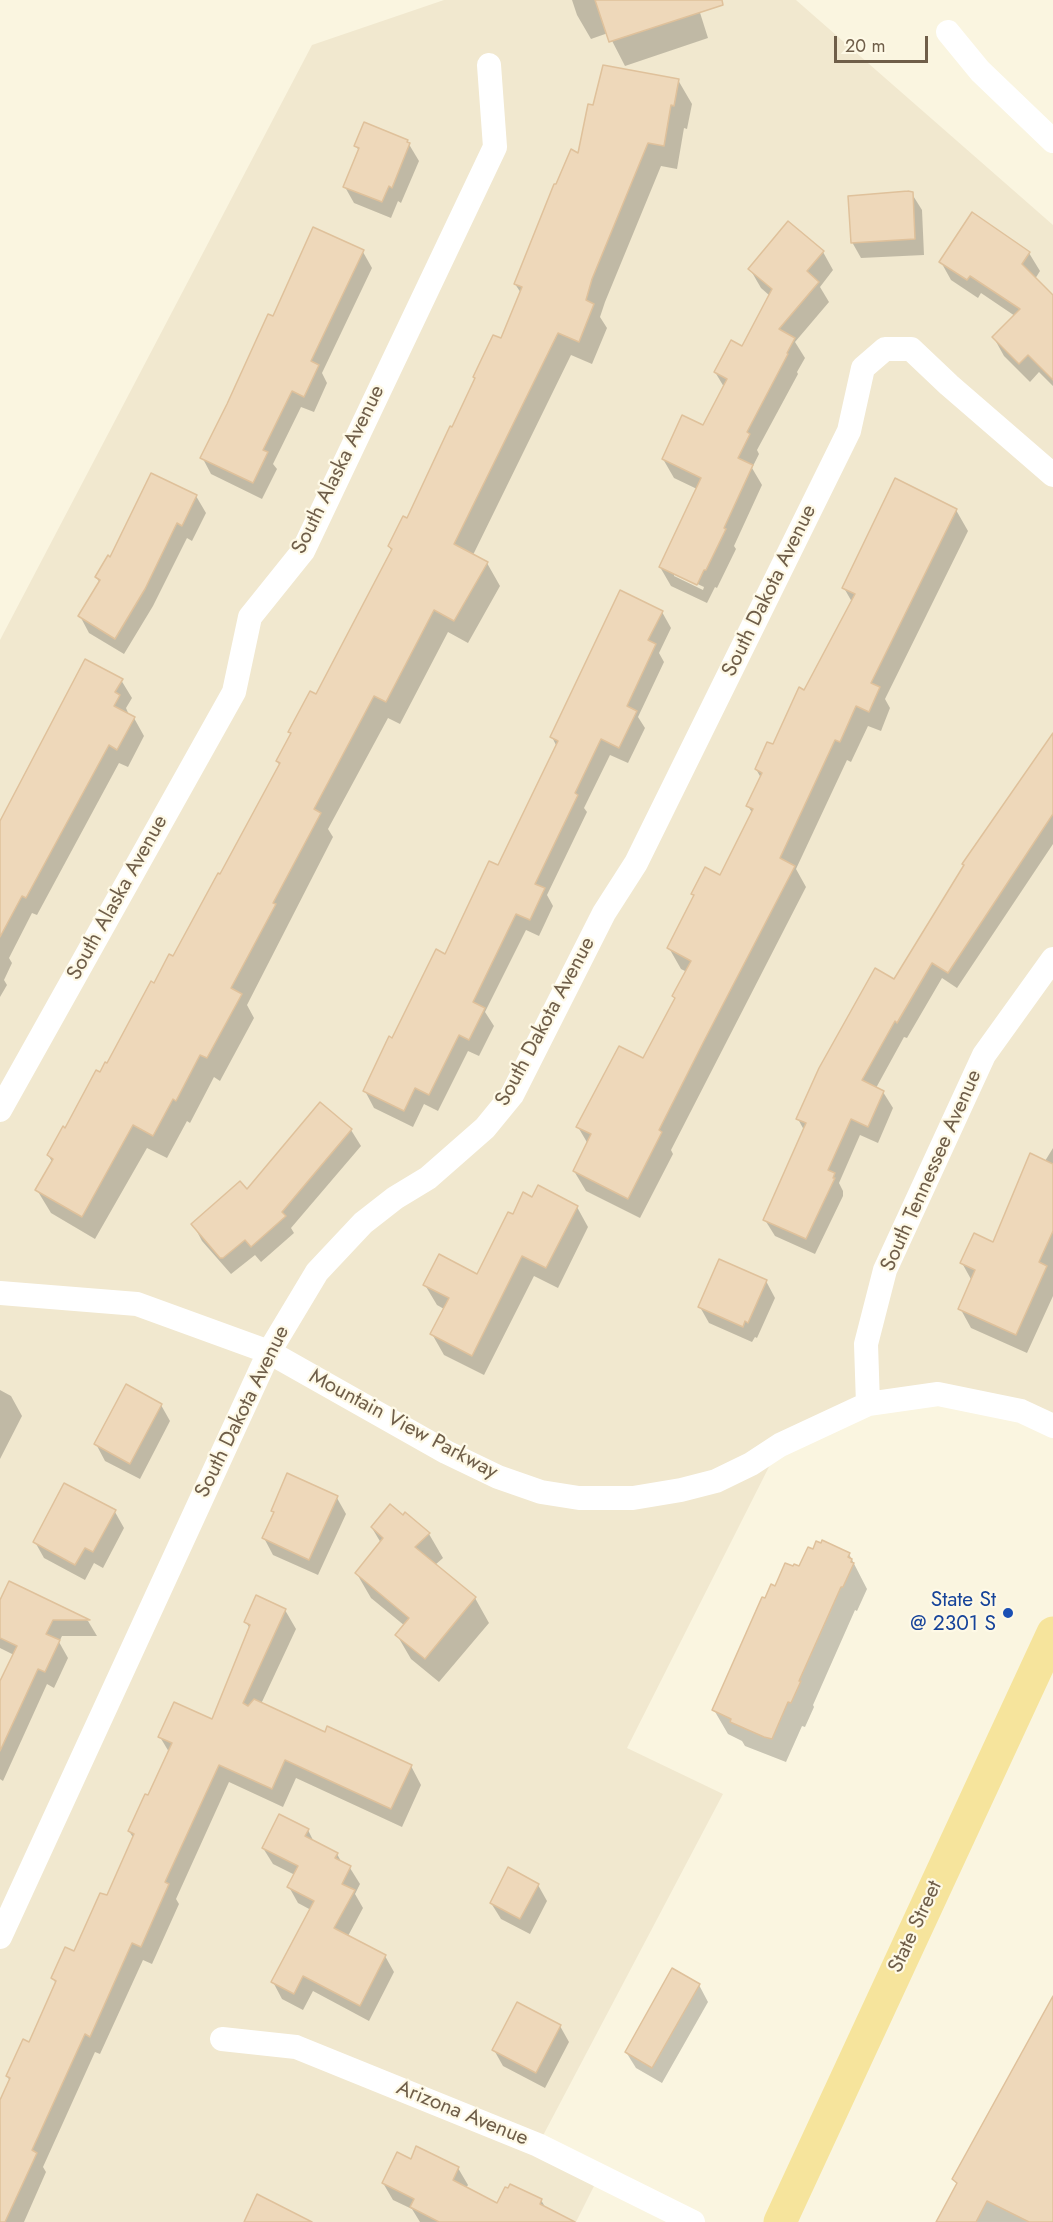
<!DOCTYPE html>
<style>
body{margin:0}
#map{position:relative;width:1053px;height:2222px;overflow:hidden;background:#faf5e0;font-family:Jost,sans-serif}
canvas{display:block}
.scale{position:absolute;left:834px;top:36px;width:94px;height:27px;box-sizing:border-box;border:3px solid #6f5e49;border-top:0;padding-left:8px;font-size:18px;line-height:21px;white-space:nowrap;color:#6f5e49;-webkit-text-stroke:4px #fef9e6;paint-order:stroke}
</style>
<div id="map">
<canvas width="1053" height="2222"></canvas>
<div class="scale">20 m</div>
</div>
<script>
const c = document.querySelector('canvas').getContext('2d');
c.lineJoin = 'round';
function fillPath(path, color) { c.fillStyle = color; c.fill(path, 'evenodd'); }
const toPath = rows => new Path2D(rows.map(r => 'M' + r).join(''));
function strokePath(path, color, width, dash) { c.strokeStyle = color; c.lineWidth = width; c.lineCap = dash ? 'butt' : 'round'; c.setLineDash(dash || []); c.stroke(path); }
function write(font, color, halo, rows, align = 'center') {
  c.font = font + ' Jost,sans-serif'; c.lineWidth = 4.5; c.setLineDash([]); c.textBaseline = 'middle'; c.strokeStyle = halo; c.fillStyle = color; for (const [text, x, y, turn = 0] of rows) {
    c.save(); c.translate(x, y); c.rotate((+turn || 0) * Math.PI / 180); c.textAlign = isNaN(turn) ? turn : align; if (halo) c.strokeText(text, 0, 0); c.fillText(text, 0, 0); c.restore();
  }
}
fillPath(toPath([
 [444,0,796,0,1053,225,1053,1426,938,1395,868,1404,780,1445,627,1748,723,1794,538,2145,599,2176,576,2222,0,2222,0,640,312,45]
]), '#f1e8cf');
fillPath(toPath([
 [572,0,696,0,708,38,625,66,608,33,591,39,577,15],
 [678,80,692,104,687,129,684,128,677,169,661,166,605,302,600,317,607,328,592,364,571,355,473,555,487,563,500,586,468,643,448,632,400,724,388,718,328,829,333,837,247,1005,254,1018,220,1081,214,1077,190,1123,187,1121,167,1158,147,1148,95,1239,51,1213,37,1190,53,1163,48,1155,108,1065,155,985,174,958,221,876,280,766,277,761,291,735,290,732,316,696,392,552,389,546,408,520,452,429,502,341,521,293,515,284,580,155,595,107],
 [407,141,419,161,401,203,398,201,391,218,354,203,345,187,359,151,356,146],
 [912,194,922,210,924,255,861,258,852,242],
 [363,252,372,268,322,373,327,383,314,412,301,407,273,464,277,469,262,499,211,474,202,457,273,318],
 [823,252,833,270,820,287,829,302,795,342,805,358,797,372,798,374,757,450,759,454,752,468,762,485,734,546,736,549,717,588,715,587,707,603,671,586,660,567,697,489,674,478,663,459,704,427,724,387,715,372,743,348,770,296,761,288,750,269],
 [674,573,704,587,703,590,674,576],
 [1029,253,1040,271,1035,279,1053,297,1053,386,1039,372,1030,382,1004,356,994,338,1015,316,981,293,978,298,951,280,941,262],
 [152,475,196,496,206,513,192,541,187,538,153,606,124,654,89,633,80,616,100,583,96,577,111,559],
 [956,510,968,531,885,699,890,708,881,731,868,726,851,762,847,760,796,869,806,887,671,1150,673,1154,640,1218,586,1191,574,1171,588,1144,578,1127,644,1060,676,1000,674,996,687,972,681,969,669,948,694,897,693,894,721,877,753,814,748,806,761,778,756,769,774,746,805,692,852,602,844,588],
 [662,612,671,628,659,653,664,662,638,717,645,728,628,763,610,755,584,808,587,812,547,895,553,906,539,936,526,930,485,1012,494,1026,479,1056,468,1051,438,1111,424,1104,413,1127,374,1108,365,1091,393,1040,498,867,557,747,552,737],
 [121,680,132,698,126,708,129,715,134,718,144,736,128,767,119,763,37,915,32,913,9,958,12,963,4,980,7,985,0,997,0,841],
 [1053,736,1053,844,957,988,942,978,907,1038,904,1037,876,1088,883,1092,893,1108,878,1143,860,1135,839,1183,843,1191,843,1196,815,1254,775,1236,765,1220,804,1130,798,1119,894,981],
 [320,1104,351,1130,361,1146,291,1228,294,1233,261,1262,255,1255,231,1274,202,1241,193,1224,247,1191],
 [1053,1148,1053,1296,1027,1353,971,1328,960,1308,972,1281,962,1263,994,1244],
 [533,1199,577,1207,588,1227,558,1288,534,1276,484,1375,444,1355,432,1334,444,1309,437,1305,425,1285,478,1276,513,1216],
 [766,1281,775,1298,757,1338,755,1337,752,1342,709,1323,700,1307],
 [0,1390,11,1396,22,1416,0,1459],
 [161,1405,170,1421,140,1479,105,1461,96,1444],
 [337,1498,346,1514,318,1575,273,1555,264,1538,275,1514,272,1511],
 [115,1512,124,1528,103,1568,94,1563,85,1580,44,1558,35,1542],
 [372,1528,429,1534,443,1558,435,1565,475,1598,489,1623,439,1682,411,1659,397,1635,405,1626,371,1598,357,1574,381,1543],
 [849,1554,867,1589,857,1611,855,1610,813,1705,814,1707,805,1727,802,1726,786,1762,745,1746,742,1741,728,1734,714,1710,766,1600,776,1588,800,1568],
 [10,1583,88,1621,97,1636,62,1636,59,1642,68,1658,54,1688,47,1684,3,1781,0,1779,0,1684,14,1655,0,1648,0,1604],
 [285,1610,296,1629,261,1704,325,1734,411,1766,421,1785,402,1827,296,1778,283,1807,229,1782,176,1899,179,1904,152,1964,143,1960,100,2054,95,2052,43,2167,46,2172,24,2222,0,2222,0,2104,10,2081,7,2076,29,2044,56,1984,53,1978,75,1953,108,1897,134,1839,129,1831,149,1797,169,1752,160,1737,213,1721,250,1629,246,1622],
 [308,1830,314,1842,337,1854,342,1863,350,1868,360,1884,355,1894,363,1908,348,1936,385,1956,394,1972,369,2021,313,1991,303,2010,282,1999,273,1982,311,1910,298,1903,289,1887,295,1875,273,1864,263,1848],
 [538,1885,547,1901,530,1934,501,1919,491,1903],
 [699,1985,708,2002,662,2083,636,2068,626,2052],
 [1053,1999,1053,2222,938,2222,957,2185,954,2179],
 [560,2026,569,2042,545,2088,503,2066,494,2050],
 [411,2161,458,2168,468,2185,466,2188,498,2206,541,2200,551,2217,550,2222,420,2222,412,2209,393,2200,383,2183]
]), '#0003');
const building = toPath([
 [595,0,722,0,723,5,609,42,595,0],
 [603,65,679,79,674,106,671,105,664,146,648,143,592,279,586,300,594,304,579,342,558,333,454,544,488,562,454,621,434,610,386,702,374,696,314,809,321,813,273,903,276,904,231,988,242,994,207,1058,200,1055,176,1101,173,1099,153,1136,133,1125,82,1217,35,1190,53,1159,47,1155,63,1126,65,1128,96,1070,100,1072,105,1062,107,1063,151,981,154,983,169,954,173,956,218,873,220,874,280,763,276,761,291,733,288,732,310,691,316,694,392,549,388,546,403,516,407,518,450,426,452,427,475,378,473,377,493,335,501,338,522,287,514,284,554,184,556,184,571,149,578,153,588,104,593,105,603,65],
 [364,122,408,140,407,142,410,143,392,188,389,186,382,202,343,187,359,148,354,146,364,122],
 [908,191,913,192,915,239,851,243,848,196,908,191],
 [972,212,1030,252,1022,264,1053,295,1053,380,1028,355,1019,364,992,337,1020,309,970,276,967,280,939,262,972,212],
 [788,221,824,251,807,271,819,282,779,329,795,338,787,353,788,354,747,432,750,434,738,458,753,465,724,528,726,529,706,570,704,570,697,585,659,567,701,478,662,459,682,415,703,425,727,379,714,372,731,340,742,346,772,289,748,269,788,221],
 [313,227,364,250,311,361,319,365,304,397,292,391,263,450,268,452,253,483,200,458,227,404,268,314,273,316,313,227],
 [151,473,197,495,182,526,177,523,145,589,115,639,78,616,100,580,95,577,108,555,110,557,151,473],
 [895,478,957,509,871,683,880,687,869,712,856,706,840,742,835,740,780,858,795,866,704,1041,659,1130,662,1132,628,1199,573,1171,591,1134,576,1127,619,1046,643,1058,675,998,672,996,691,961,667,948,694,895,691,894,705,867,720,875,753,809,746,806,762,773,755,769,767,742,773,744,799,687,804,690,855,594,842,588,895,478],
 [620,590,663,611,648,640,656,644,627,706,637,711,619,748,601,739,575,793,578,795,535,884,545,888,530,920,516,914,473,1002,485,1008,469,1040,459,1035,429,1095,415,1088,404,1111,363,1091,389,1036,392,1038,436,949,445,954,489,861,498,865,558,741,550,737,620,590],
 [85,659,123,679,115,692,120,695,114,706,135,717,117,750,109,745,26,898,22,896,0,937,0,821,85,659],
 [1053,733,1053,814,948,973,932,963,897,1023,895,1021,862,1080,884,1091,868,1127,851,1119,828,1170,835,1173,833,1178,835,1178,806,1239,763,1220,806,1123,796,1119,819,1068,875,968,894,979,964,865,962,864,1053,733],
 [320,1102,352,1129,282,1212,286,1216,251,1247,245,1240,223,1258,220,1258,191,1224,240,1181,247,1189,320,1102],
 [1030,1153,1053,1164,1053,1231,1039,1262,1047,1266,1016,1335,958,1309,975,1270,960,1263,974,1233,993,1242,1030,1153],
 [538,1185,578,1206,546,1268,522,1256,472,1356,430,1334,449,1298,423,1285,439,1254,477,1274,508,1212,513,1214,523,1192,532,1197,538,1185],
 [719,1259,767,1280,748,1323,745,1321,743,1327,698,1307,719,1259],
 [126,1384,162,1404,130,1464,94,1444,126,1384],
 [287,1473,338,1496,309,1560,262,1538,274,1512,271,1511,287,1473],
 [64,1483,116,1510,93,1552,85,1548,75,1565,33,1542,64,1483],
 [390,1504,403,1515,405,1512,430,1533,415,1547,476,1597,425,1659,395,1635,409,1618,355,1573,383,1538,371,1527,390,1504],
 [822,1540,850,1553,848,1557,852,1559,851,1562,854,1563,843,1587,841,1587,799,1681,801,1681,791,1703,788,1702,772,1739,764,1737,730,1722,731,1719,712,1710,762,1597,765,1598,771,1584,775,1586,785,1563,793,1566,794,1564,799,1566,808,1547,813,1549,816,1541,821,1543,822,1540],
 [9,1581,90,1620,53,1620,46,1634,60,1640,45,1672,38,1669,0,1751,0,1681,17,1646,0,1638,0,1600,9,1581],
 [256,1595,286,1609,243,1703,248,1706,254,1699,325,1732,327,1726,412,1765,391,1809,285,1760,272,1789,219,1765,165,1882,169,1884,141,1947,132,1943,90,2037,85,2034,32,2150,37,2153,5,2222,0,2222,0,2100,10,2078,6,2076,23,2039,29,2042,56,1981,51,1978,65,1947,74,1951,100,1893,107,1895,134,1834,128,1831,145,1794,148,1795,172,1743,158,1737,174,1702,212,1719,250,1625,244,1622,256,1595],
 [279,1814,309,1829,305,1836,338,1853,335,1858,351,1866,342,1884,355,1890,334,1928,386,1955,360,2006,303,1976,294,1994,271,1982,314,1901,287,1887,298,1866,262,1848,279,1814],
 [508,1867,539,1884,520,1919,490,1903,508,1867],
 [672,1968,700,1984,652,2068,625,2052,672,1968],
 [1053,1996,1053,2222,1029,2222,987,2201,976,2222,936,2222,957,2183,952,2179,1053,1996],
 [517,2002,561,2025,536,2073,492,2050,517,2002],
 [416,2146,459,2167,453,2180,497,2203,505,2187,508,2188,510,2184,542,2199,540,2204,575,2222,439,2222,410,2207,414,2199,382,2183,397,2152,411,2159,416,2146],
 [257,2194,312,2222,244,2222,257,2194]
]);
fillPath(building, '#eed8ba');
strokePath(building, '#dfc19b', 1.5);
strokePath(toPath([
 [948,32,980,71,1053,141],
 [0,1110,234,692,250,617,303,551,495,147,489,65],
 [0,1293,137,1304,269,1352,446,1452,498,1477,541,1492,579,1498,633,1498,681,1490,716,1481,751,1464,780,1445,868,1404,938,1394,1021,1411,1053,1426],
 [868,1404,866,1344,885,1270,984,1055,1053,959],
 [0,1937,269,1352,317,1272,363,1223,395,1198,428,1178,485,1128,512,1095,604,913,636,863,849,431,863,368,885,349,911,349,949,385,1053,475],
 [222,2039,296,2047,538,2145,693,2222]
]), '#fff', 24);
strokePath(toPath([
 [780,2222,1053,1633]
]), '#f6e49c', 33);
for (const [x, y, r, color] of [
 [1008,1613,6,"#1a4fb4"]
]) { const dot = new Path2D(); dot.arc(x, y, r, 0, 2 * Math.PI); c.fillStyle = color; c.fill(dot); strokePath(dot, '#fef9e6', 2); }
write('21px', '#6f5e49', '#fef9e6', [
 ["South Alaska Avenue",339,470,-64],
 ["South Dakota Avenue",770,591,-64],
 ["South Alaska Avenue",118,898,-61],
 ["South Dakota Avenue",546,1022,-62],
 ["South Tennessee Avenue",932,1171,-66],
 ["South Dakota Avenue",243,1412,-64],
 ["Mountain View Parkway",403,1425,28],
 ["State Street",916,1927,-65],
 ["Arizona Avenue",462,2114,22]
]);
write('21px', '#164399', '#fef9e6', [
 ["State St",996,1601],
 ["@ 2301 S",996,1625]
], 'right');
</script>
